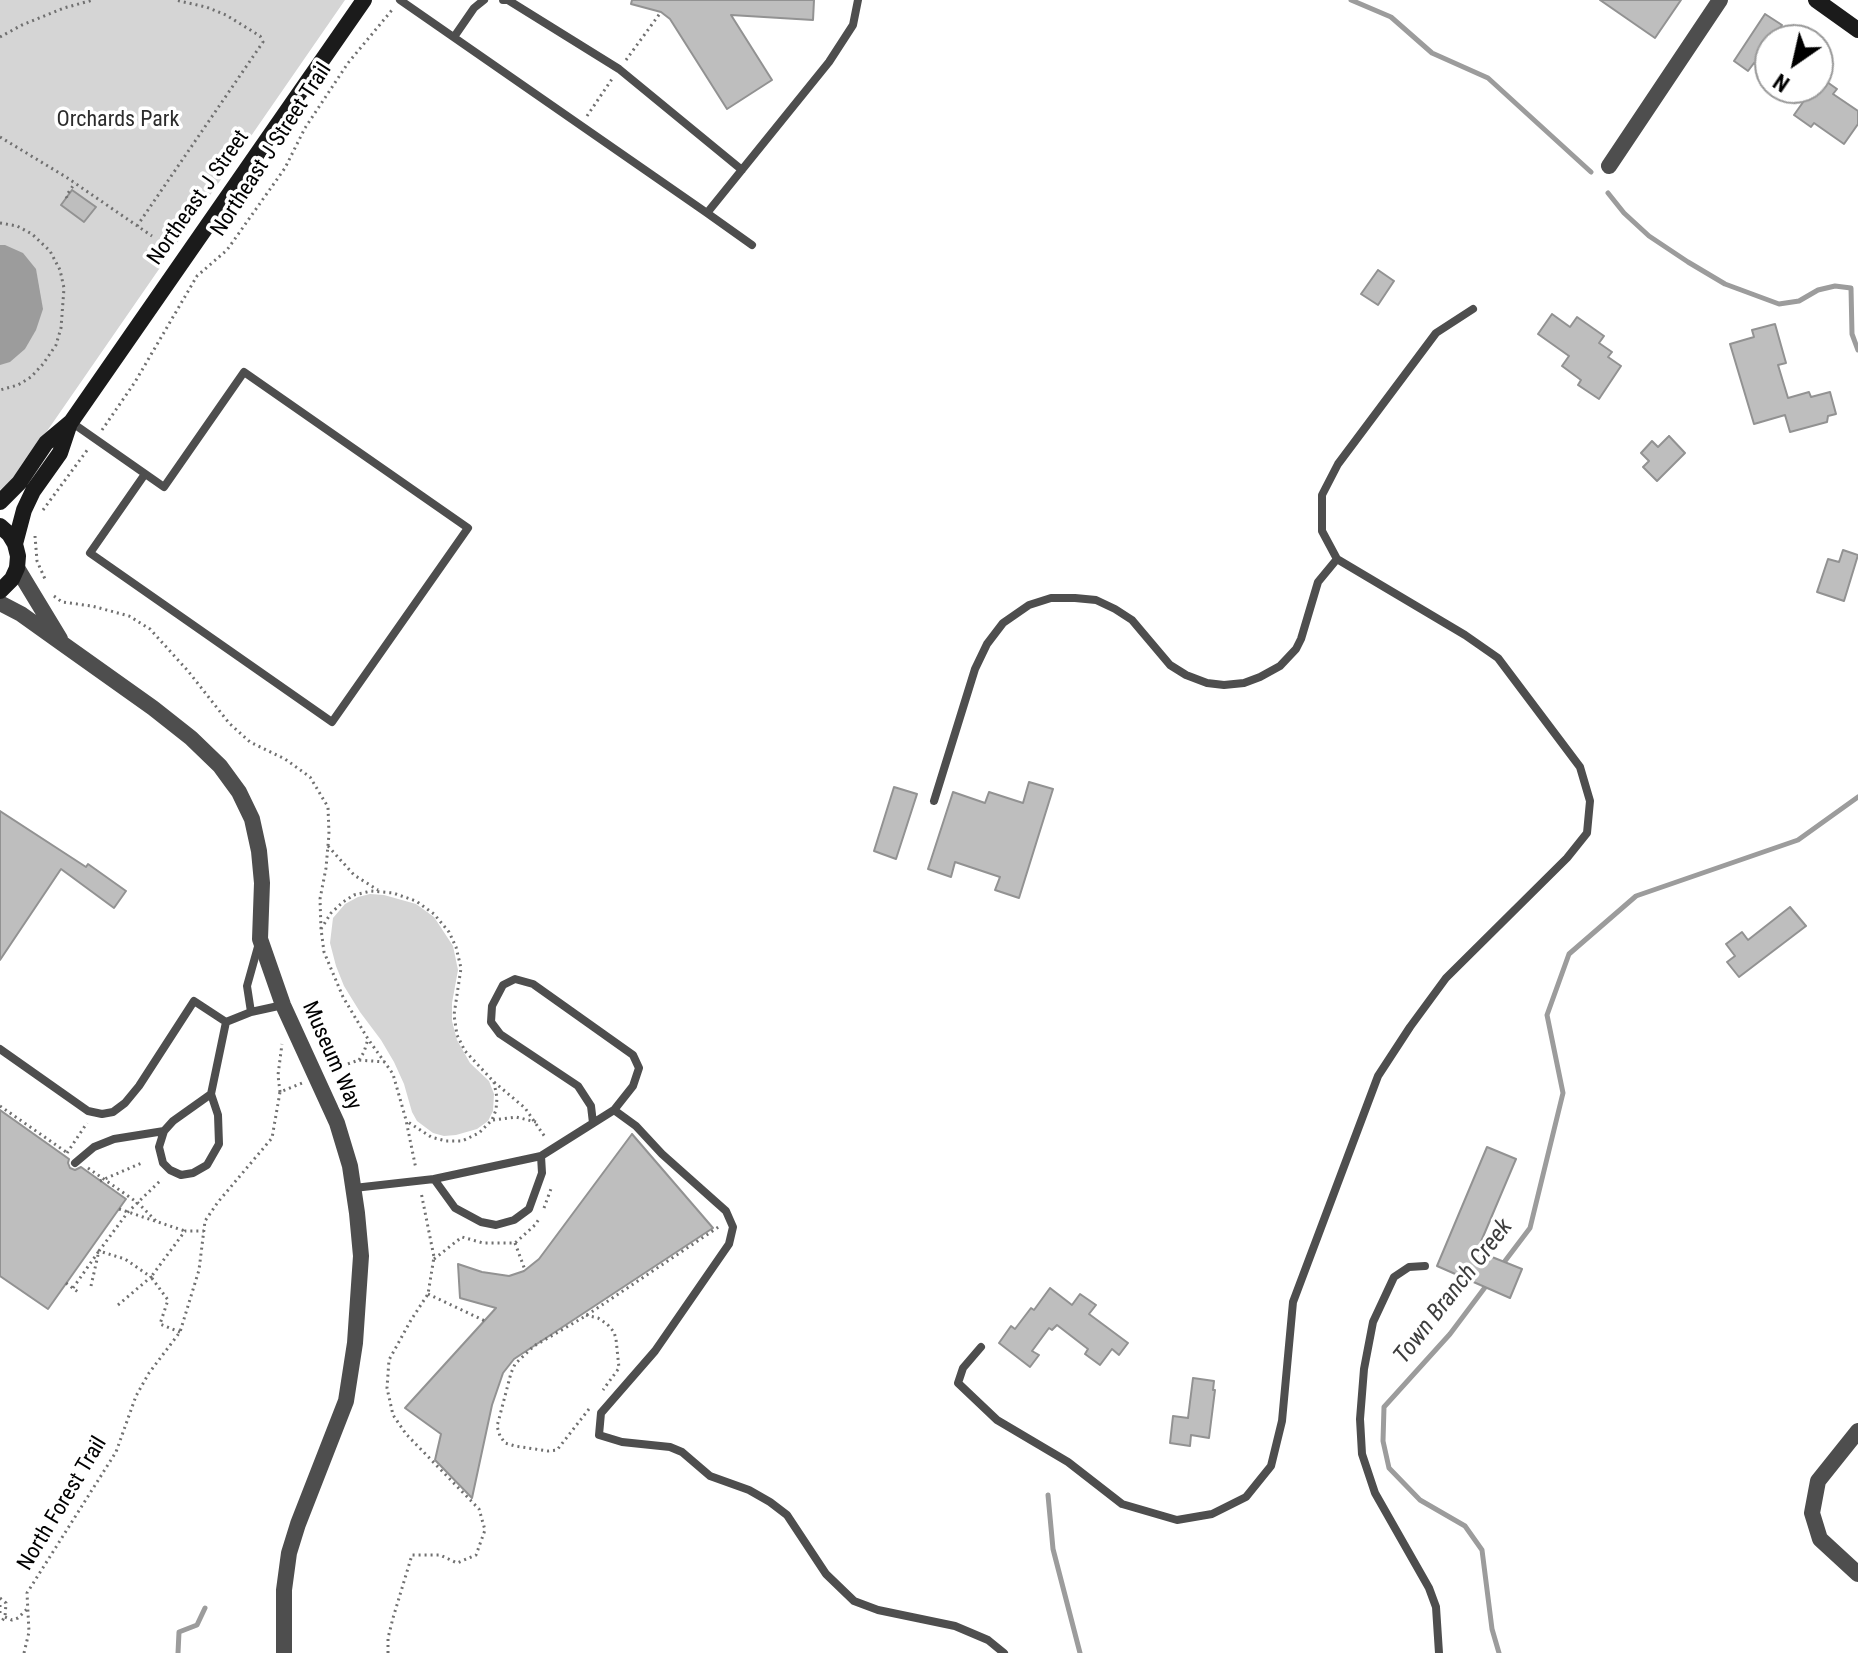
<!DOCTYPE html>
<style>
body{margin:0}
#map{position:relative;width:1858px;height:1653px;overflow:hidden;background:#fff;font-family:"Roboto Condensed",sans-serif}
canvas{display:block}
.north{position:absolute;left:1754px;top:24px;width:80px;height:80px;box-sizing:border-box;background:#fff;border:2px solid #999;border-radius:50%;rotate:214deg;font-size:22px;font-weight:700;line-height:32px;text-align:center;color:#000}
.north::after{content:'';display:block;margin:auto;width:28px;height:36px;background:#000;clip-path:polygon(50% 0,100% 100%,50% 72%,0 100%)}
</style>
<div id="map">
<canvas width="1858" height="1653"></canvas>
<div class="north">N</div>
</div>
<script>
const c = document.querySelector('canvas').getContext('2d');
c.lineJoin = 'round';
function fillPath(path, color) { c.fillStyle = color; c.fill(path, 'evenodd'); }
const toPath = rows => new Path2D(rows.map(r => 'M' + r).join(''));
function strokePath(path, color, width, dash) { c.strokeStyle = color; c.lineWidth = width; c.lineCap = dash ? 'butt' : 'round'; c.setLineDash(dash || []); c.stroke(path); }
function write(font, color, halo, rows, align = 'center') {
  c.font = font + ' "Roboto Condensed",sans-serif'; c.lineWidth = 7; c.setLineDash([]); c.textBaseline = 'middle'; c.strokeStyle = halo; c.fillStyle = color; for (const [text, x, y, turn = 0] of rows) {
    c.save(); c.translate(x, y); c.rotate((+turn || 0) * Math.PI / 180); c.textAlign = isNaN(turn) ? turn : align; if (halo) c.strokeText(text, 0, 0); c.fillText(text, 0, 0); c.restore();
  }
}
fillPath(toPath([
 [0,0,345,0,16,476,0,490],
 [370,894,384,895,416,904,434,917,453,946,458,970,452,1003,452,1021,457,1040,470,1063,489,1081,494,1094,493,1111,488,1121,477,1129,456,1135,444,1136,433,1133,417,1121,412,1112,404,1084,394,1062,381,1040,360,1012,344,986,336,966,330,943,333,918,345,904,358,897]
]), '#d5d5d5');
fillPath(toPath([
 [0,245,5,245,23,253,36,269,43,309,36,330,25,349,10,362,0,365]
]), '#9c9c9c');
strokePath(toPath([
 [1351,0,1391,17,1432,53,1488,78,1591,172],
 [1608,193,1624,213,1649,236,1688,262,1725,284,1779,304,1799,301,1818,290,1835,286,1851,288,1852,334,1858,350],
 [1502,1265,1530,1228,1563,1093,1547,1015,1569,954,1636,896,1798,840,1858,797],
 [1489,1282,1450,1334,1384,1407,1383,1441,1389,1468,1420,1500,1465,1526,1482,1550,1492,1629,1499,1653],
 [1048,1495,1053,1549,1080,1653],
 [178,1653,179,1632,197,1625,205,1608]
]), '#9c9c9c', 5);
const building = toPath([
 [632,0,814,0,813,20,731,15,772,80,727,109,670,19,661,12,631,4,632,0],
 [1600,0,1681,0,1655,38,1600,0],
 [1765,14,1782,25,1772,40,1770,40,1770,74,1754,63,1748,71,1734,61,1765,14],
 [1820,77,1837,89,1833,94,1858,111,1858,124,1844,144,1814,123,1811,127,1794,115,1813,88,1818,88,1818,81,1820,77],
 [72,190,96,207,84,222,61,205,72,190],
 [1378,270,1394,281,1378,305,1361,294,1378,270],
 [1552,314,1570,327,1577,317,1604,336,1599,343,1612,352,1608,357,1621,366,1599,399,1578,385,1581,380,1562,366,1569,356,1538,334,1552,314],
 [1775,324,1786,363,1778,365,1788,398,1809,392,1811,397,1830,392,1836,414,1828,416,1827,422,1790,432,1785,415,1754,424,1730,344,1754,337,1752,330,1775,324],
 [1669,436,1685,453,1657,481,1643,467,1649,461,1641,453,1652,441,1658,447,1669,436],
 [1843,550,1858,555,1844,601,1817,592,1828,559,1839,562,1843,550],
 [1029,782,1053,789,1019,898,995,890,1000,877,955,862,951,877,928,869,953,792,985,803,989,792,1023,803,1029,782],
 [894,787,917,794,896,859,874,851,894,787],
 [0,811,86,867,88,864,126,891,114,908,61,869,0,960,0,811],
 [1790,907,1806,926,1739,977,1727,962,1735,956,1726,944,1742,932,1748,940,1790,907],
 [0,1110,69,1159,68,1163,70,1168,75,1170,81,1167,126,1199,48,1309,0,1276,0,1110],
 [632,1134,713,1228,514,1359,503,1373,492,1405,472,1498,435,1460,441,1434,405,1408,496,1308,460,1298,458,1264,482,1272,509,1276,524,1271,539,1259,632,1134],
 [1487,1147,1516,1159,1477,1251,1522,1269,1510,1298,1437,1266,1487,1147],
 [1050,1288,1072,1305,1080,1294,1096,1305,1089,1314,1128,1343,1119,1355,1112,1349,1100,1365,1085,1354,1088,1349,1057,1325,1052,1330,1049,1328,1032,1351,1039,1355,1030,1367,999,1343,1011,1326,1015,1329,1031,1308,1034,1310,1050,1288],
 [1193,1378,1214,1381,1213,1390,1215,1390,1209,1438,1191,1435,1190,1446,1170,1443,1173,1416,1188,1418,1193,1378]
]);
fillPath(building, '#bebebe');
strokePath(building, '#929292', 2);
strokePath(toPath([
 [0,37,22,25,64,8,93,0],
 [626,60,661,12],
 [587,116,612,79],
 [0,137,66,177,152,236],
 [67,198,66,196,75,183],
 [0,223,17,226,32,234,50,251,60,270,64,288,61,328,56,345,43,364,31,377,18,385,0,390],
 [137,226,263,42,260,36,226,15,206,7,175,0],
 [102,430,135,382,197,276,227,250,285,168,305,128,348,63,392,10],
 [43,510,88,449],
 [35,536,37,561,45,579],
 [54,596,62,602,92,606,129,616,150,629,188,671,229,723,250,742,285,759,310,777,328,807,329,834,326,868,320,899,321,929,324,952,343,997,368,1039,393,1074,406,1120,416,1169],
 [328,846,354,875,378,890],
 [321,929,331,913,343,902,354,895,371,891,393,893,416,901,434,914,449,932,456,947,461,968,454,1015,457,1035,465,1051,494,1082,497,1098,496,1110,492,1120,479,1133,462,1141,446,1141,431,1137,408,1122],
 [359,1060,364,1052,368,1039],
 [331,1070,359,1060,385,1062],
 [494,1082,525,1108,545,1137],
 [280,1092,278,1075,282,1044],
 [0,1106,69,1154],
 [493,1120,516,1117,536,1122],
 [67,1153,87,1123],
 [88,1168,138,1203,156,1221],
 [100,1181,144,1162],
 [544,1208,552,1186],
 [119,1209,185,1231],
 [515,1243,525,1270],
 [434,1259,462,1237,483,1243,515,1243,535,1225,539,1219],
 [66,1283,78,1292],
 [91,1286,98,1255],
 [73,1288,99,1251],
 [428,1294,485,1321],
 [118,1305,151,1277,125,1259,99,1251,128,1212,160,1181],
 [586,1315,598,1318,607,1324,614,1332,616,1339,619,1368,603,1390],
 [180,1332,160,1324,168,1300,151,1277,185,1231,204,1231],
 [589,1409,557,1450,548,1451,515,1446,505,1443,500,1436,497,1426,499,1419,511,1373,515,1364,534,1346,584,1317,720,1226],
 [0,1598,6,1603,5,1617,0,1623],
 [0,1605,0,1613],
 [5,1617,12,1620,18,1618,29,1607],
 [24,1653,29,1632,27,1593,116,1452,136,1396,149,1373,180,1332,199,1270,205,1221,218,1202,272,1138,280,1092,302,1083],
 [388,1653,388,1638,393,1618,412,1555,440,1555,457,1563,476,1555,485,1530,479,1509,406,1434,393,1415,387,1388,389,1360,411,1320,428,1294,434,1257,421,1192]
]), '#707070', 3, [2, 4]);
strokePath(toPath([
 [400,0,707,213,829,62,853,25,858,0],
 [503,0,508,0,619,69,742,170],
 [454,37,474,8,484,0],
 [707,213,752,245],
 [71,422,164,487,244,372,468,528,332,722,90,553,145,474],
 [934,801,975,669,987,644,1003,623,1029,605,1051,598,1075,598,1096,600,1115,609,1132,620,1170,665,1186,675,1207,683,1224,685,1244,683,1260,677,1280,666,1296,649,1301,639,1318,582,1337,559],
 [251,1012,247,986,259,943],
 [0,1049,88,1111,102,1114,113,1112,125,1103,139,1086,194,1001,226,1022,251,1012,283,1005],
 [211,1094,173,1121,164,1131,159,1147,163,1163,170,1170,181,1175,193,1173,207,1165,219,1144,218,1115,211,1094,226,1022],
 [614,1110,636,1126,662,1154,726,1211,733,1227,729,1244,655,1351,601,1413,599,1435,622,1442,670,1447,682,1452,710,1476,749,1490,770,1502,787,1515,826,1574,854,1601,878,1610,955,1626,988,1640,1004,1653],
 [541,1156,614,1110,633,1086,639,1068,633,1055,533,984,515,979,503,985,492,1006,491,1022,500,1034,578,1086,591,1106,593,1123],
 [75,1163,94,1147,114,1139,164,1131],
 [354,1188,434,1179,455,1208,481,1222,496,1225,514,1220,529,1209,542,1173,541,1156,434,1179],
 [1425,1266,1409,1267,1394,1277,1373,1322,1364,1369,1360,1419,1362,1454,1375,1493,1429,1588,1436,1607,1439,1653],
 [981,1347,963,1368,958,1383,997,1420,1068,1462,1122,1504,1177,1520,1212,1514,1246,1497,1271,1466,1282,1421,1293,1302,1378,1076,1410,1027,1446,978,1567,858,1587,833,1590,801,1580,767,1498,658,1465,635,1337,559,1322,531,1322,495,1338,464,1436,333,1473,309]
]), '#4e4e4e', 8);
strokePath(toPath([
 [1609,166,1720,0],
 [17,568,60,639],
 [0,603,21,614,63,644,153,708,191,738,220,766,239,792,252,819,259,851,262,883,260,939,283,1005,337,1123,350,1166,357,1213,361,1256,355,1343,346,1401,298,1524,289,1553,284,1590,284,1653],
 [1858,1431,1818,1481,1812,1513,1820,1539,1858,1574]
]), '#4e4e4e', 16);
strokePath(toPath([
 [1816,0,1858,30],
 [0,502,19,483,46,443,71,422,364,0],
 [0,526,9,534,15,544],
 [0,591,12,579,17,568,18,556,15,544,24,510,33,491,60,453,70,423]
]), '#1b1b1b', 16);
write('22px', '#2c2c2c', '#fff', [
 ["Orchards Park",118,120]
]);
write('22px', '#000', '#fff', [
 ["Northeast J Street Trail",272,150,-57],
 ["Northeast J Street",199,198,-55],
 ["Museum Way",331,1056,66],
 ["North Forest Trail",63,1504,-59]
]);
write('italic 24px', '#3d3d3d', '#fff', [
 ["Town Branch Creek",1454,1292,-52]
]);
</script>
